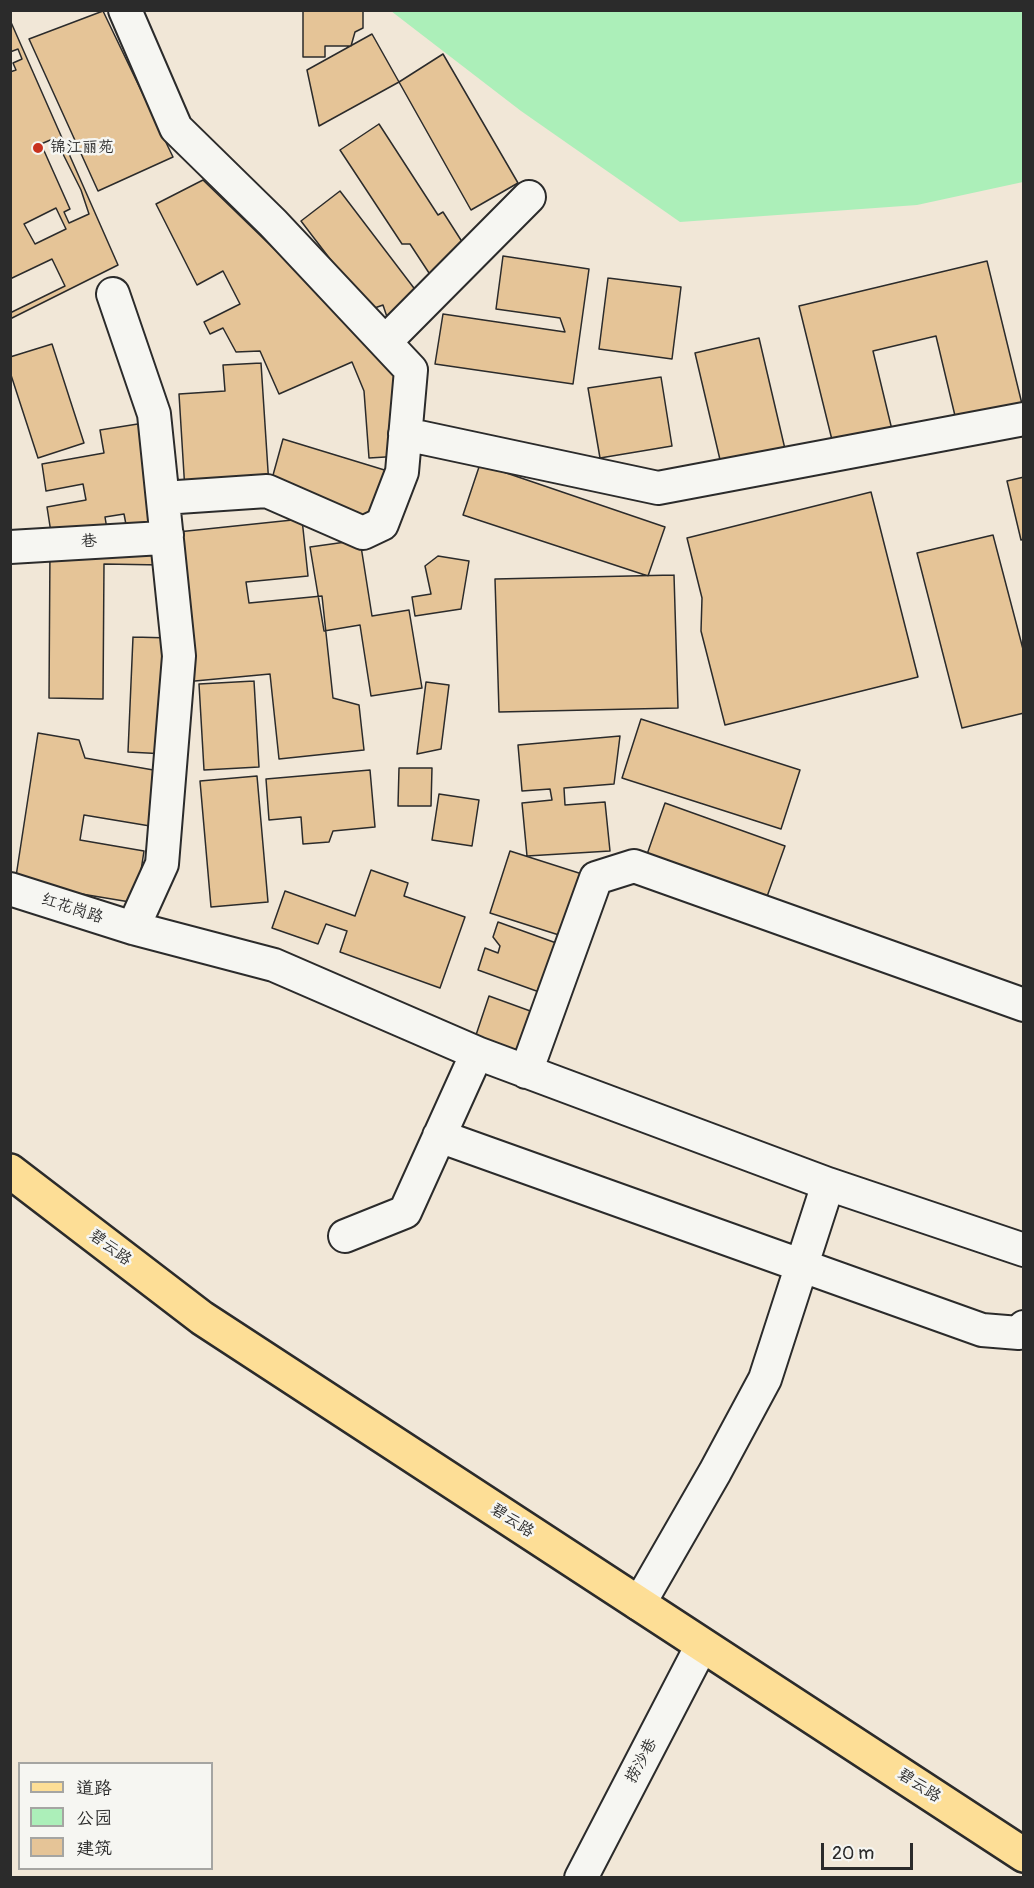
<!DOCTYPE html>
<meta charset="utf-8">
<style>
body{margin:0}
#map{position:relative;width:1034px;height:1888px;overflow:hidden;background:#f1e7d7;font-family:Pangolin,"LXGW WenKai TC",sans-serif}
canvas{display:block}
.frame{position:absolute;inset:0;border:12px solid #2b2b2b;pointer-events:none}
.legend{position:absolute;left:18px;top:1762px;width:195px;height:108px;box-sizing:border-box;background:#f6f6f2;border:2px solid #a5a5a2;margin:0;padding:8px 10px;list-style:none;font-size:18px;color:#2b2b2b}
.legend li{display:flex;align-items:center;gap:12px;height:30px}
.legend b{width:30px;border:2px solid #a5a5a2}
.scale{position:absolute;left:821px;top:1843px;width:92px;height:27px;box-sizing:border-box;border:3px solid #2b2b2b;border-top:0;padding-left:8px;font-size:18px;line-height:21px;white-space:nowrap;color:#2b2b2b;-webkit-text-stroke:4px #f6f6f2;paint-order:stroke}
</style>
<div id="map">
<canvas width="1034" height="1888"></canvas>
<div class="frame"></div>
<ul class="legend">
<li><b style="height:8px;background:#fdde96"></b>道路</li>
<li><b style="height:16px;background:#acefb9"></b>公园</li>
<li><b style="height:16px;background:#e5c497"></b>建筑</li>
</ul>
<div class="scale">20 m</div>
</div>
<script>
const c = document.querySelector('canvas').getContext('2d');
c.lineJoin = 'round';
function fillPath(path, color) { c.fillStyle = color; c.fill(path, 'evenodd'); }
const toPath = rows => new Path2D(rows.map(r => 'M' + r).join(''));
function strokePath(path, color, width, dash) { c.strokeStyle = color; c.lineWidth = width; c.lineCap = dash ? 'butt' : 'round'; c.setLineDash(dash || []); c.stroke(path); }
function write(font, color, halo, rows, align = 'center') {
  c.font = font + ' Pangolin,"LXGW WenKai TC",sans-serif'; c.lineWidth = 5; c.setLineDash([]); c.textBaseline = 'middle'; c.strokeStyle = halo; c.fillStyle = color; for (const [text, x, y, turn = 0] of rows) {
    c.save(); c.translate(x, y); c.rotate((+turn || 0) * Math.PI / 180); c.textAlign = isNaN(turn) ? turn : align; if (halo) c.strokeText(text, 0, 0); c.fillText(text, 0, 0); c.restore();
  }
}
fillPath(toPath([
 [391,11,1023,11,1023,182,917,205,680,222,521,111]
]), '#acefb9');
const building = toPath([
 [303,10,363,10,363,28,355,32,351,46,325,46,325,57,303,57,303,10],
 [103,11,173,157,98,191,29,39,103,11],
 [10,20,118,265,10,319,10,20],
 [372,34,399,82,319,126,307,70,372,34],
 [18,49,22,59,13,63,16,70,10,72,10,52,18,49],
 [443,54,518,183,471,210,399,82,443,54],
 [379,124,438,215,443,212,468,251,431,276,410,244,402,244,340,150,379,124],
 [55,138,81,190,89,214,69,223,64,212,70,209,41,144,55,138],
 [203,180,395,366,402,456,369,458,364,391,352,362,279,394,260,351,236,352,223,328,210,334,204,322,240,304,223,271,197,285,156,204,203,180],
 [340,191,420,296,388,320,383,305,369,310,301,221,340,191],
 [56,208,66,229,35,244,24,224,56,208],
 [503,256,589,269,573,384,435,364,443,314,565,332,560,318,496,309,503,256],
 [52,259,65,286,10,313,10,279,52,259],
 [987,261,1022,404,956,420,936,336,873,351,893,434,834,448,799,306,987,261],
 [608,278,681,287,672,359,599,349,608,278],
 [759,338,785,449,721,464,695,353,759,338],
 [52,344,84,443,38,458,10,372,10,357,52,344],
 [261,363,269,486,185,491,179,394,225,391,223,365,261,363],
 [661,377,672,446,600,458,588,388,661,377],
 [144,423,164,530,128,535,124,514,105,517,107,529,52,539,47,507,86,500,83,484,46,491,42,464,104,453,100,430,144,423],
 [283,439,391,472,378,520,270,486,283,439],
 [480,464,665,527,648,576,463,515,480,464],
 [1024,477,1024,539,1021,540,1007,481,1024,477],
 [871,492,918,677,725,725,701,631,702,598,687,538,871,492],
 [302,519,308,576,246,582,249,603,322,596,333,698,359,705,364,750,279,759,270,674,184,682,168,533,302,519],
 [993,535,1024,653,1024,713,962,728,917,553,993,535],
 [162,538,162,565,104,564,103,699,49,698,50,548,162,538],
 [360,540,372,616,409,610,422,688,371,696,360,625,324,631,310,547,360,540],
 [438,556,469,561,461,609,415,616,412,597,431,594,425,566,438,556],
 [674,575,678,708,499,712,495,579,674,575],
 [133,637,171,638,166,754,128,752,133,637],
 [254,681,259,767,204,770,199,684,254,681],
 [426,682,449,685,441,749,417,754,426,682],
 [641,719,800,770,781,829,622,778,641,719],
 [38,733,79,740,85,758,159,771,150,826,84,815,80,840,144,851,136,903,15,883,38,733],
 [620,736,614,784,564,788,565,805,605,802,610,851,527,856,522,803,552,800,550,789,522,791,518,745,620,736],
 [399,768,432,768,431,806,398,806,399,768],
 [370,770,375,827,333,831,329,842,303,844,301,817,269,820,266,779,370,770],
 [257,776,268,902,211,907,200,781,257,776],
 [439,794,479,800,472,846,432,840,439,794],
 [665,803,785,846,764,905,644,863,665,803],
 [510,851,582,874,562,936,490,913,510,851],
 [371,870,408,883,404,896,465,917,440,988,340,952,347,931,326,924,318,944,272,928,285,891,355,916,371,870],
 [498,922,559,944,542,993,478,970,485,948,498,953,500,946,493,937,498,922],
 [489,996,533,1012,518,1053,475,1038,489,996]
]);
fillPath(building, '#e5c497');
strokePath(building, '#2b2b2b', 1.5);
const minor = toPath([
 [125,10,176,128,273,223,411,370,402,472,382,524,363,533,267,491,163,498],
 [113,294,154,414,179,656,162,864,133,928],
 [385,342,529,197],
 [405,434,658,488,1024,419],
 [10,547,162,538,167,535],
 [10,889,133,928,274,965,477,1053],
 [526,1072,596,878,634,866,1024,1005],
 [439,1136,982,1330,1019,1333,1024,1327],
 [828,1184,1024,1250],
 [345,1236,405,1212,477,1053,828,1184,765,1379,715,1472,639,1604],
 [581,1878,702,1645]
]);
const major = toPath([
 [10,1171,202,1318,1024,1855]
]);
strokePath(minor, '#2b2b2b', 36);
strokePath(major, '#2b2b2b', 38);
strokePath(minor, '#f6f6f2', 32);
strokePath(major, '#fdde96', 33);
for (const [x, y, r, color] of [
 [38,148,6,"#c8321e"]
]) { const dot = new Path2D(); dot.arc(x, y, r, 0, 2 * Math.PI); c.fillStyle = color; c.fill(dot); strokePath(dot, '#f6f6f2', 2); }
write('16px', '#2b2b2b', '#f6f6f2', [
 ["锦江丽苑",50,148]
], 'left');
write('16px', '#2b2b2b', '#f6f6f2', [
 ["巷",89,542,-4],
 ["红花岗路",72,909,18],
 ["碧云路",110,1248,37],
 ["碧云路",512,1521,33],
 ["捞沙巷",642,1761,-62],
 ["碧云路",919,1786,33]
]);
</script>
